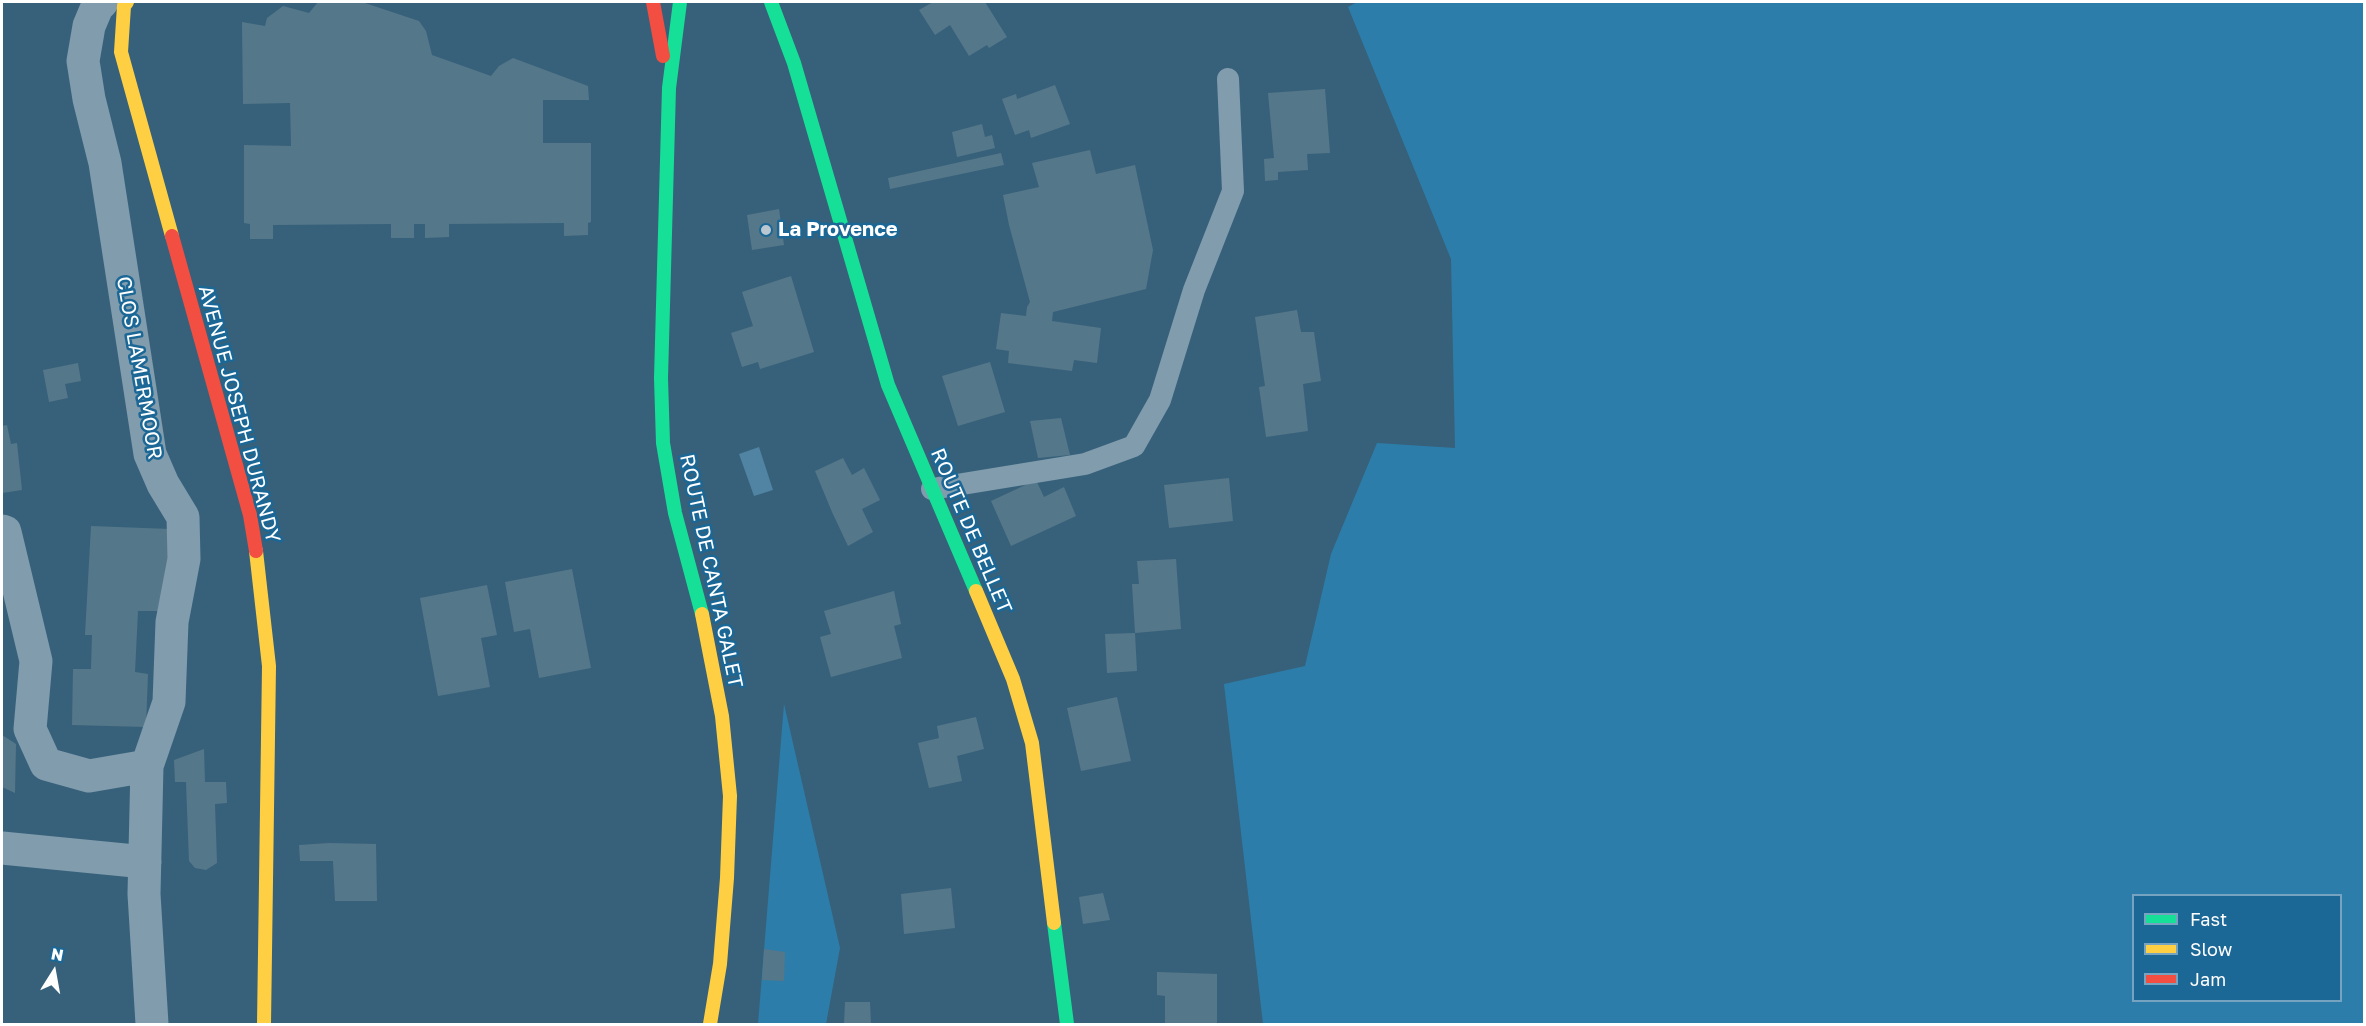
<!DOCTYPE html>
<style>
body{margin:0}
#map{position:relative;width:2366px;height:1026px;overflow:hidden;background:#37617a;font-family:"Golos Text",sans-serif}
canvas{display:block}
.frame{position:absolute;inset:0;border:3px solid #fff;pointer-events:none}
.legend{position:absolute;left:2132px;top:894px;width:210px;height:108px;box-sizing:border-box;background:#1b6796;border:2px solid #76a4c0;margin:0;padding:8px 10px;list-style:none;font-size:18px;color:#fff}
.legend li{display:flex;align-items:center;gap:12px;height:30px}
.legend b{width:30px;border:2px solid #76a4c0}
.north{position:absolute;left:24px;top:942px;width:60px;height:60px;-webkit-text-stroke:4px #1b6796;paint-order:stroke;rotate:11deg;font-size:16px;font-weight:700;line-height:24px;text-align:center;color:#fff}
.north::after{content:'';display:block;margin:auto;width:21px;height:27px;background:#fff;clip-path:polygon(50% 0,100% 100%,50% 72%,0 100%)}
</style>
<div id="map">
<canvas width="2366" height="1026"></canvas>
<div class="frame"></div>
<ul class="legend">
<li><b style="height:8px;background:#16e098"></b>Fast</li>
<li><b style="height:8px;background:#ffcf43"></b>Slow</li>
<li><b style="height:8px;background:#f24e42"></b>Jam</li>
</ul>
<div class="north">N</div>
</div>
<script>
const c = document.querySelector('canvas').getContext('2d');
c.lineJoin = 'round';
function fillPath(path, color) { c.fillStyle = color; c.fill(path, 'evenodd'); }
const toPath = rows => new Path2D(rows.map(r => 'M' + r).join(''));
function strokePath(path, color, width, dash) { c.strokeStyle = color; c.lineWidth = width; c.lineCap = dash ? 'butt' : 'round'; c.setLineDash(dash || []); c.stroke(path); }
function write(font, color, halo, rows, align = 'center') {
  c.font = font + ' "Golos Text",sans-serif'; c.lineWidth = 5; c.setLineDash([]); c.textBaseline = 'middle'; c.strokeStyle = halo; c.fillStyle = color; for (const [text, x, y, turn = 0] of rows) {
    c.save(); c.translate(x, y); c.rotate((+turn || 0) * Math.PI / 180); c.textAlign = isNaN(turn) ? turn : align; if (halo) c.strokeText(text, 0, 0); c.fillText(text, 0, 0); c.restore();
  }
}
fillPath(toPath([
 [1357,2,2364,2,2364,1024,1263,1024,1224,684,1305,666,1331,554,1377,443,1455,448,1451,259,1348,7],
 [2134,896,2340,896,2340,1000,2134,1000],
 [784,704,840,948,826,1024,758,1024]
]), '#2d7daa');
fillPath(toPath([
 [759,447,773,490,754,496,739,454]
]), '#5084a2');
fillPath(toPath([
 [318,2,362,2,419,21,426,31,432,55,491,76,499,66,513,58,588,86,589,100,543,100,543,143,591,143,591,222,588,223,588,235,564,236,564,223,449,224,449,237,425,238,425,224,414,224,414,238,391,238,391,224,273,225,273,239,250,239,250,224,244,223,244,145,291,146,290,103,243,104,242,22,265,26,267,18,283,6,309,13],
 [933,2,985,2,1007,37,989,48,987,45,969,56,950,25,935,35,919,10],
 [1055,85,1070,124,1031,138,1029,130,1015,135,1002,99,1016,94,1017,99],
 [1325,89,1330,153,1307,154,1308,170,1278,172,1278,180,1265,181,1264,159,1274,158,1268,93],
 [982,124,985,137,992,135,995,148,957,157,952,132],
 [1090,150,1096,174,1135,165,1153,250,1146,289,1053,312,1052,321,1101,328,1097,363,1074,360,1072,371,1008,363,1009,351,996,349,1001,313,1026,316,1027,307,1030,302,1009,225,1003,195,1039,187,1032,163],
 [1001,153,1004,165,890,189,888,178],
 [779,209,784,245,752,250,747,215],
 [791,276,814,352,760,369,758,362,742,367,731,333,753,326,742,292],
 [1297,310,1301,332,1314,332,1321,381,1303,384,1308,431,1266,437,1259,387,1265,386,1255,317],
 [990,362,1005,412,958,426,942,376],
 [78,363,81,381,65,384,68,398,49,402,43,370],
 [1061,418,1070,455,1038,458,1030,421],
 [7,425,11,444,17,443,22,490,2,493,2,426],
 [843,458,852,475,864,468,880,500,862,509,873,532,848,546,832,512,815,471],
 [1229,478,1233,521,1169,528,1164,485],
 [1036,480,1044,497,1064,487,1076,516,1011,546,991,501],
 [91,526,170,529,167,611,138,611,135,672,148,674,146,727,72,725,73,669,91,669,92,635,85,635],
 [1176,559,1181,629,1135,633,1132,584,1139,584,1137,561],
 [572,569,591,668,539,678,530,629,514,632,505,582],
 [487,585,497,635,481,638,490,687,438,696,420,598],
 [894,591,901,624,894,626,902,658,831,677,820,637,831,634,824,611],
 [1135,633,1137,671,1107,673,1105,634],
 [1117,697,1131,761,1081,771,1067,708],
 [976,717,984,749,957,756,962,781,929,788,918,743,939,738,937,726],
 [2,735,16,744,15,793,2,787],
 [204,749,205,782,226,782,227,803,215,804,217,863,206,870,195,868,189,861,186,782,175,782,174,760],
 [329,843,376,844,377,901,335,901,333,861,300,861,299,845],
 [951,888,955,928,904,934,901,894],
 [1103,893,1110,920,1083,924,1079,897],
 [764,949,785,952,784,981,762,980],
 [1157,972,1217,974,1217,1024,1165,1024,1165,996,1157,995],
 [845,1002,870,1002,871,1024,844,1024]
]), '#55778a');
strokePath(toPath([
 [932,489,1085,464,1134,446,1160,400,1194,290,1233,191,1228,79]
]), '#809cad', 22);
strokePath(toPath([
 [102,2,97,7,89,26,83,61,89,99,105,163,150,454,163,484,183,517,184,559,172,622,169,702,147,766,144,894,152,1024],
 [2,531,5,532,36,661,30,729,46,764,89,776,147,766],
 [2,848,145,862]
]), '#809cad', 33);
strokePath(toPath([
 [680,2,669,88,661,378,663,443,675,513,702,614],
 [771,2,794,63,888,385,976,591],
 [1054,923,1067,1024]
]), '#16e098', 14);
strokePath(toPath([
 [127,2,124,6,121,52,172,236],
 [256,551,269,666,264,1024],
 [976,591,1013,679,1032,743,1054,923],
 [702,614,722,716,730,796,727,878,720,964,710,1024]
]), '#ffcf43', 14);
strokePath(toPath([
 [653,2,663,56],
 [172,236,250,515,256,551]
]), '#f24e42', 14);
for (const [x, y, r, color] of [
 [766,230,6,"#b9c8d0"]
]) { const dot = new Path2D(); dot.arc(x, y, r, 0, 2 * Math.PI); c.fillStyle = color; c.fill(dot); strokePath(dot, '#1b6796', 2); }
write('bold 20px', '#fff', '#1b6796', [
 ["La Provence",778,230]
], 'left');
write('20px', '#fff', '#1b6796', [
 ["CLOS LAMERMOOR",139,368,80],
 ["AVENUE JOSEPH DURANDY",239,414,75],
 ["ROUTE DE BELLET",971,531,67],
 ["ROUTE DE CANTA GALET",711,571,78]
]);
</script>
